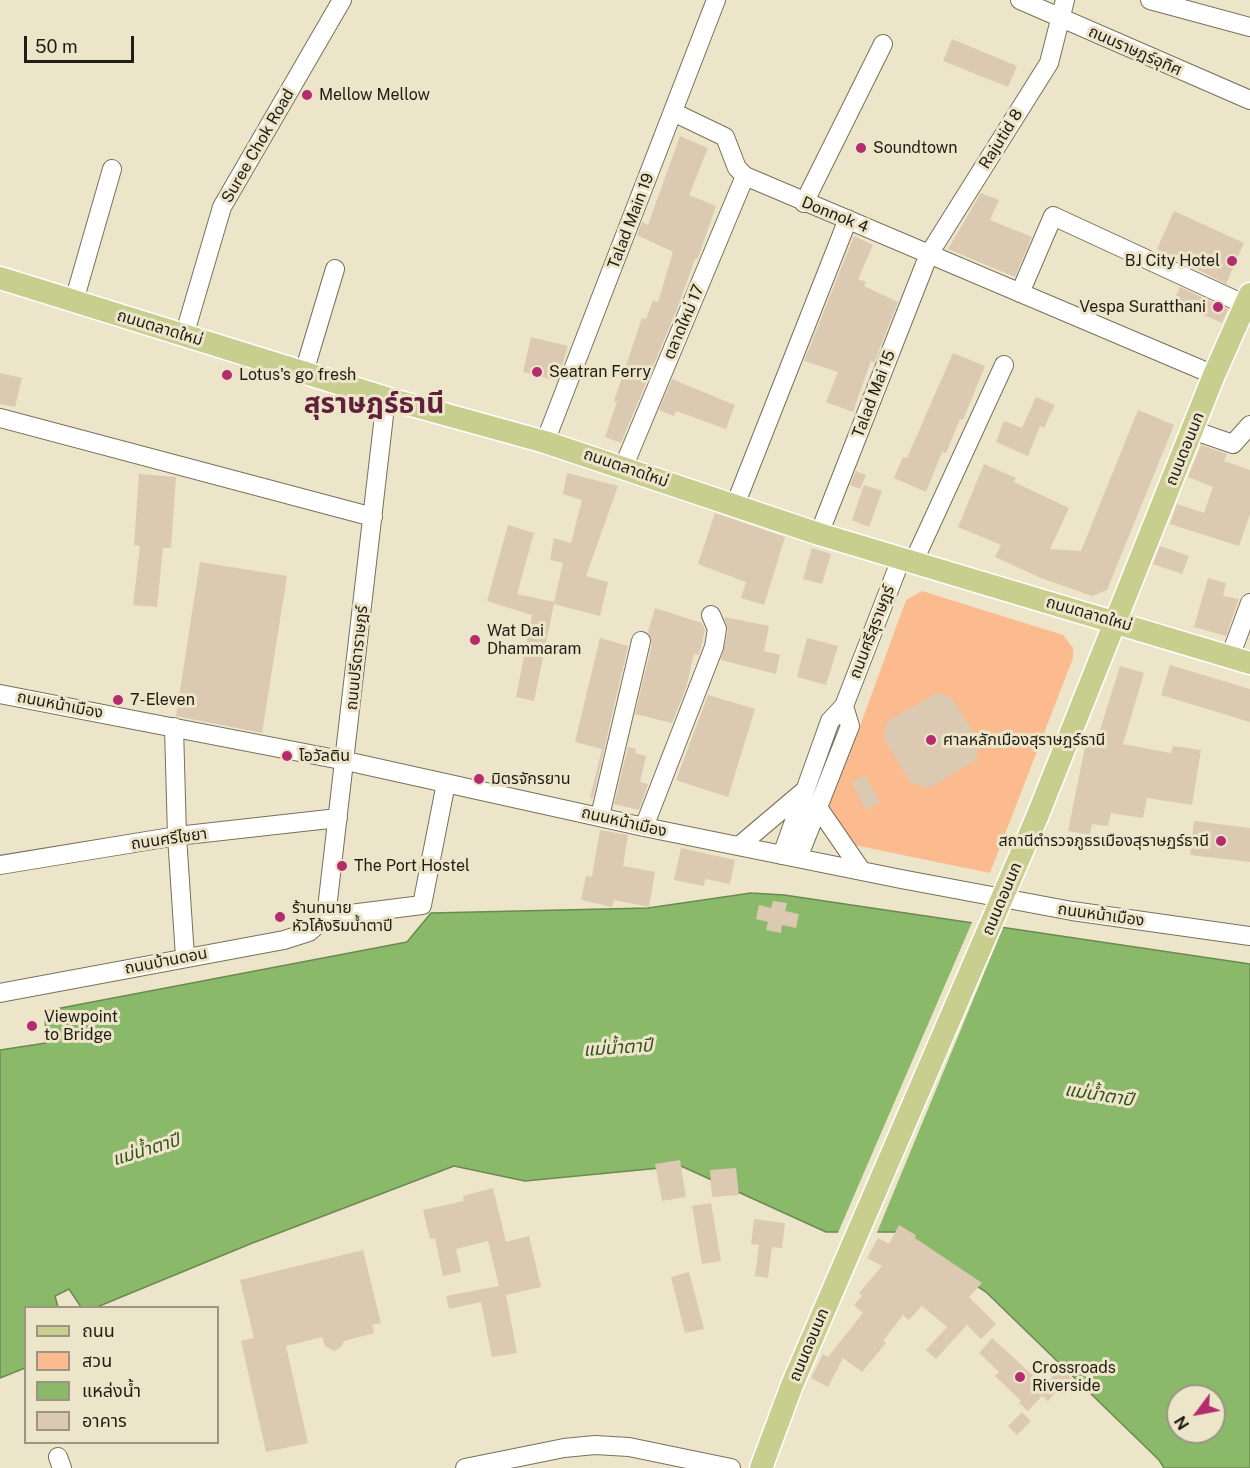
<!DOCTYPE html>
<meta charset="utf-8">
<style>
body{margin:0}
#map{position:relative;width:1250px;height:1468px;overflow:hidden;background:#ede5ca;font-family:"Public Sans","Noto Sans Thai",sans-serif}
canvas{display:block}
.legend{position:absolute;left:24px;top:1306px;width:195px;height:138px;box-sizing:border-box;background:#ede5ca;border:2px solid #9b9581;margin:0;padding:8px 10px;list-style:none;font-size:18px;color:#201d13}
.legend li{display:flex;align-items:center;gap:12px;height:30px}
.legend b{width:30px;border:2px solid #9b9581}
.north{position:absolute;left:1166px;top:1384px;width:60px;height:60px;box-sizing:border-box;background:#ede5ca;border:2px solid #9b9581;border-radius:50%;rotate:238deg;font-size:16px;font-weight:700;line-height:24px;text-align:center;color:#201d13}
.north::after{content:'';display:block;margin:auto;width:21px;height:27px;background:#b42c6d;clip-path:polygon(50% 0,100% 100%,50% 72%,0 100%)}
.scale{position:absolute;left:24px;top:36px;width:110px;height:27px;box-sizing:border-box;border:3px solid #201d13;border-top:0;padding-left:8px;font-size:18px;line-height:21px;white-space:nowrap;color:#201d13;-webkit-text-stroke:4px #ede5ca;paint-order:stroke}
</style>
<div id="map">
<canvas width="1250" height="1468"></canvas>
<ul class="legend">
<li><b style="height:8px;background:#c8ce8e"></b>ถนน</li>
<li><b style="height:16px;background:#fcbb8f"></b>สวน</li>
<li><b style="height:16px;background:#8bb96a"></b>แหล่งน้ำ</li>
<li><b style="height:16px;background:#dbc9b2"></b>อาคาร</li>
</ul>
<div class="north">N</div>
<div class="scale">50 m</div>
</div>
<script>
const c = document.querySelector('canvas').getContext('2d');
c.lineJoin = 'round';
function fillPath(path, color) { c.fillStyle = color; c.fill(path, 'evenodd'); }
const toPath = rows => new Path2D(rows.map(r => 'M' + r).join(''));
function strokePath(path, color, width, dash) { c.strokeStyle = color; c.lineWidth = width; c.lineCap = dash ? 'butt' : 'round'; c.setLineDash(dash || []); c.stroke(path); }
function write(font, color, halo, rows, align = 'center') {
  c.font = font + ' "Public Sans","Noto Sans Thai",sans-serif'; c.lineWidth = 6; c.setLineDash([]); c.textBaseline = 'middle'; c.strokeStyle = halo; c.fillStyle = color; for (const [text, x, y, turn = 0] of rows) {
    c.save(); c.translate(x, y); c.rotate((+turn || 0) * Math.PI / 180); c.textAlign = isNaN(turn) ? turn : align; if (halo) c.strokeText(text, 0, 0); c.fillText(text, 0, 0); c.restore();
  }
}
fillPath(toPath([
 [922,591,1063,635,1073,648,1073,658,990,873,849,844,826,810,859,729,906,600]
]), '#fcbb8f');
const water = toPath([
 [751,893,784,895,1250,964,1250,1468,1164,1468,1159,1460,986,1292,895,1232,826,1232,681,1166,525,1181,454,1166,250,1244,97,1307,81,1307,69,1289,55,1296,58,1307,26,1308,25,1368,0,1378,0,1050,46,1043,45,1011,407,942,431,913,648,908,751,893],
 [1178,1396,1214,1396,1214,1432,1178,1432,1178,1396]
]);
fillPath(water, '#8bb96a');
strokePath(water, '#6b8a50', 1.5);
fillPath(toPath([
 [973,920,1004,925,876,1235,837,1235]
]), '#ede5ca');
fillPath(toPath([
 [952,39,1017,66,1008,87,943,61],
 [680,136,708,148,689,195,716,206,698,258,695,259,677,309,621,443,605,437,617,402,614,401,642,318,646,319,653,300,658,302,673,252,637,235,642,222,648,225],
 [981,193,999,200,990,220,1032,237,1015,277,948,249],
 [1174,211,1244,243,1226,284,1157,249],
 [854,236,873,245,858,279,866,282,864,286,898,302,874,363,871,361,853,412,826,402,838,372,804,361],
 [1180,287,1228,309,1222,323,1187,308,1184,316,1170,310],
 [531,337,568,346,557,381,523,372],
 [953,353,985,366,963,420,960,419,946,453,942,452,926,492,894,478,903,457,907,458],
 [0,373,22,378,15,407,0,404],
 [672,379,735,405,726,429,676,411,674,416,659,410],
 [1036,397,1055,405,1044,428,1040,426,1028,456,996,442,1004,421,1022,428],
 [1138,410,1174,425,1107,590,1092,596,1041,578,995,557,1001,545,958,527,984,464,1016,478,1014,482,1069,508,1050,549,1081,551],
 [1201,445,1227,454,1224,461,1250,470,1250,514,1239,546,1170,524,1177,504,1204,513,1213,487,1188,477],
 [856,471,866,475,860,489,850,485],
 [567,473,618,486,586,576,608,582,600,616,554,604,534,701,516,697,532,615,487,601,508,525,534,533,517,594,554,602,563,563,550,560,554,538,571,543,582,500,563,494],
 [139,474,176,477,171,548,163,548,157,607,133,605,140,546,134,545],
 [864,485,882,491,869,527,852,520],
 [715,513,785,537,764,605,741,598,746,582,698,564],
 [1160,546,1189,556,1182,574,1153,564],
 [812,548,831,554,822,584,803,579],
 [200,562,287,576,262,733,176,716],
 [1208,578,1226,583,1223,596,1239,599,1226,636,1194,627],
 [655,608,702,623,705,630,699,655,694,654,686,688,672,723,635,714,652,644,648,632],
 [724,617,769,626,764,651,780,655,776,674,721,660,728,631],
 [600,638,628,646,593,798,590,798,602,749,575,742],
 [807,638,838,646,826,685,797,677],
 [1170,665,1250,689,1250,722,1161,695],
 [1120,666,1144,673,1123,744,1171,753,1173,746,1201,750,1192,805,1147,798,1143,818,1111,813,1108,826,1092,824,1090,835,1068,831,1087,737,1097,740],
 [936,693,951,697,980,743,976,760,929,788,911,783,883,738,887,722],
 [708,695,755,709,728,797,676,780],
 [628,747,636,749,635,753,646,756,640,782,648,784,639,810,614,804],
 [865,775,880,802,866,810,851,783],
 [1194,821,1250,828,1250,862,1190,855],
 [600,830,628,835,623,866,655,872,649,907,614,900,612,907,581,900,586,876,592,877],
 [681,848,735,860,730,884,705,879,704,886,674,880],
 [773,901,787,903,785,911,799,914,796,928,782,925,781,933,766,930,768,922,756,919,759,905,771,908],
 [680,1160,686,1197,662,1201,655,1164],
 [736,1168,739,1195,712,1197,710,1170],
 [493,1188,506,1242,529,1236,541,1287,506,1295,517,1353,492,1357,481,1302,449,1309,446,1296,499,1286,488,1241,456,1249,461,1272,443,1276,435,1238,430,1239,423,1210,464,1201,463,1196],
 [711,1203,721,1261,702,1264,692,1206],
 [754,1219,785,1223,782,1248,772,1247,768,1278,755,1276,759,1245,751,1244],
 [899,1225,916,1235,915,1238,982,1283,969,1297,996,1324,981,1339,967,1325,936,1359,926,1350,947,1327,922,1306,909,1320,903,1315,883,1341,886,1343,862,1372,843,1358,828,1387,811,1378,823,1354,828,1357,863,1313,854,1305,862,1296,859,1293,882,1266,867,1258,878,1238,889,1244],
 [363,1250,381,1323,372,1325,374,1333,344,1341,341,1347,334,1351,325,1346,322,1337,286,1346,308,1443,266,1452,241,1341,254,1338,240,1280],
 [689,1272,704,1329,685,1333,671,1277],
 [992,1338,1039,1381,1041,1379,1046,1383,1061,1368,1076,1383,1064,1395,1058,1390,1048,1401,1042,1396,1028,1411,1019,1403,1021,1401,995,1376,999,1372,979,1353],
 [1022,1412,1031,1421,1017,1435,1008,1426]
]), '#dbc9b2');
const minor = toPath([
 [1020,0,1250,100],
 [1150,0,1250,27],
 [673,112,725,137,737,168,745,176,1214,375],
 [804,203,883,44],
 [1020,293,1053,216,1250,307],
 [74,301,112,169],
 [184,336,222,207,342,0],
 [304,372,335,269],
 [0,418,373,517],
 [1192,430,1233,444,1250,425],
 [545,442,716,0],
 [623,468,745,176],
 [735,505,848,219],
 [819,534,929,254,1049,63,1065,0],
 [913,563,1004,365],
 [1230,657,1250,603],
 [0,694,346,761,644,827,901,879,1072,911,1250,936],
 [174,727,177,836,185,957],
 [817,806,861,870],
 [600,816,641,641],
 [644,827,714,647,717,629,711,615],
 [739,846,804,791],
 [782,855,830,721,844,706,901,559],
 [798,858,850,726,844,706],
 [0,865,177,836,338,818],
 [326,917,386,398],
 [326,917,422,905,446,783],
 [0,993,284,940,309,932,326,917],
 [58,1457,62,1468],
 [465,1468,564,1448,595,1445,629,1447,731,1468]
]);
const major = toPath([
 [0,278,386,398,545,442,819,534,1250,663],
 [1037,817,1214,375,1250,294],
 [761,1468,792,1385]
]);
strokePath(minor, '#787159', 20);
strokePath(major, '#fff', 25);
strokePath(minor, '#fff', 18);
strokePath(major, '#c8ce8e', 22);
const majorBridge = toPath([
 [792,1385,1037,817]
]);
strokePath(majorBridge, '#fff', 25, []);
strokePath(majorBridge, '#c8ce8e', 22);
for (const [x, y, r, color] of [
 [307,95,6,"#b42c6d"],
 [861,148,6,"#b42c6d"],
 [1232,261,6,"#b42c6d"],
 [1218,307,6,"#b42c6d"],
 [537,372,6,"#b42c6d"],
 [227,375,6,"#b42c6d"],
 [475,640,6,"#b42c6d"],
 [118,700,6,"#b42c6d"],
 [931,740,6,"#b42c6d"],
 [287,756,6,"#b42c6d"],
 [479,779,6,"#b42c6d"],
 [1221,841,6,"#b42c6d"],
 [342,866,6,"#b42c6d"],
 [280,917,6,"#b42c6d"],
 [32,1026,6,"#b42c6d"],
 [1020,1377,6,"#b42c6d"]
]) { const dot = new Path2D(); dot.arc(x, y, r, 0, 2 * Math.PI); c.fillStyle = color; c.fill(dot); strokePath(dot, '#ede5ca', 2); }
write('16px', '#201d13', '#ede5ca', [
 ["ถนนราษฏร์อุทิศ",1135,51,24],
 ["Rajutid 8",1001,139,-58],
 ["Suree Chok Road",258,146,-60],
 ["Donnok 4",835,215,22],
 ["Talad Main 19",631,221,-69],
 ["ตลาดใหม่ 17",684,322,-67],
 ["ถนนตลาดใหม่",160,328,17],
 ["Talad Mai 15",874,394,-69],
 ["ถนนดอนนก",1185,449,-68],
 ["ถนนตลาดใหม่",626,468,19],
 ["ถนนตลาดใหม่",1089,614,16],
 ["ถนนศรีสุราษฎร์",872,632,-69],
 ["ถนนปรีดาราษฎร์",357,658,-84],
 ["ถนนหน้าเมือง",60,705,11],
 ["ถนนหน้าเมือง",624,822,13],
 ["ถนนศรีไชยา",169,839,-8],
 ["ถนนดอนนก",1002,899,-67],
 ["ถนนหน้าเมือง",1101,915,8],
 ["ถนนบ้านดอน",166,961,-11],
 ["ถนนดอนนก",809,1345,-67]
]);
write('16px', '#201d13', '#ede5ca', [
 ["Mellow Mellow",319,95],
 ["Soundtown",873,148],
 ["BJ City Hotel",1220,261,"right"],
 ["Vespa Suratthani",1206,307,"right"],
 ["Seatran Ferry",549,372],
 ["Lotus's go fresh",239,375],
 ["Wat Dai",487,631],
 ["Dhammaram",487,649],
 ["7-Eleven",130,700],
 ["ศาลหลักเมืองสุราษฎร์ธานี",943,740],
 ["โอวัลติน",299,756],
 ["มิตรจักรยาน",491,779],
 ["สถานีตำรวจภูธรเมืองสุราษฏร์ธานี",1209,841,"right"],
 ["The Port Hostel",354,866],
 ["ร้านทนาย",292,908],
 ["หัวโค้งริมน้ำตาปี",292,926],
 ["Viewpoint",44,1017],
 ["to Bridge",44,1035],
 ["Crossroads",1032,1368],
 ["Riverside",1032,1386]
], 'left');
write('italic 18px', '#33501a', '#ede5ca', [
 ["แม่น้ำตาปี",618,1048,-4],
 ["แม่น้ำตาปี",1099,1095,9],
 ["แม่น้ำตาปี",146,1150,-17]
]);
write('bold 28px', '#601f3b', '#ede5ca', [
 ["สุราษฎร์ธานี",374,404]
]);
</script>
